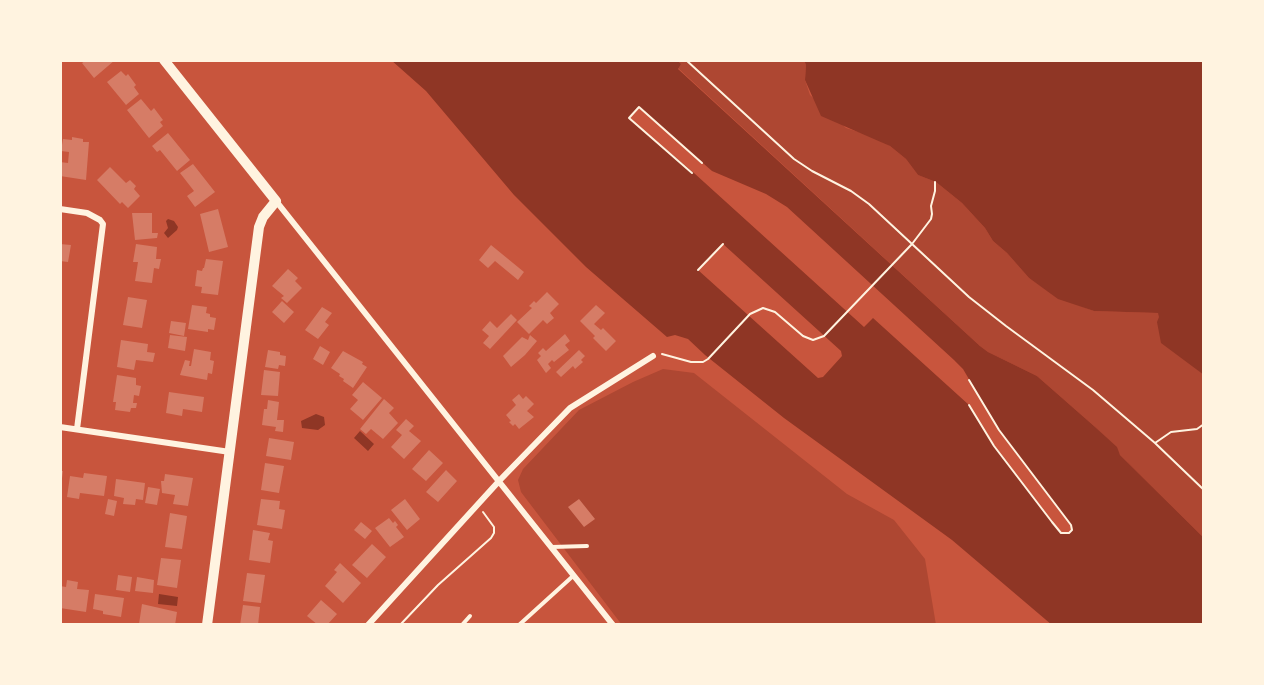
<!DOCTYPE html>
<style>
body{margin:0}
#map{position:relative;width:1264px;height:685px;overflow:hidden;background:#c8553d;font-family:"Sofia Sans Condensed",sans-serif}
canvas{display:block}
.frame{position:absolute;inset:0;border:62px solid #fff3e0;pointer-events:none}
</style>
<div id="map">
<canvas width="1264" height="685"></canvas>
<div class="frame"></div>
</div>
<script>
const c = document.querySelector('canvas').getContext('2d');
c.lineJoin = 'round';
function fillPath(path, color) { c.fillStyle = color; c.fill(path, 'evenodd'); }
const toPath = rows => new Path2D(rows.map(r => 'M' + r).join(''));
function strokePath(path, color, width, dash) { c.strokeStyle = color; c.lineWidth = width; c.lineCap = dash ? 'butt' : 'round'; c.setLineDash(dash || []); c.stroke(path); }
fillPath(toPath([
 [677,60,804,60,806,65,805,80,810,95,846,128,871,136,890,146,906,159,918,175,936,182,962,203,985,228,993,241,1007,253,1029,278,1058,298,1094,311,1158,313,1196,368,1204,375,1204,538,1120,455,1116,447,1094,426,1037,376,988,352,980,346,678,68,681,64],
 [663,369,694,373,847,494,894,520,925,559,936,625,622,625,521,492,518,480,523,469,579,410,633,382]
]), '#ae4732');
fillPath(toPath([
 [391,60,677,60,681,64,678,69,980,346,988,352,1037,376,1094,426,1117,447,1120,455,1204,538,1204,625,1052,625,952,540,784,418,705,355,688,339,675,335,667,337,586,267,514,195,426,91],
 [639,107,712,171,766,194,787,207,954,360,963,369,999,430,1071,525,1072,530,1069,533,1061,533,994,446,969,405,873,318,864,327,694,173,629,118],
 [723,244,841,351,842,356,823,377,818,378,698,270],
 [804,60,1204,60,1204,375,1161,343,1157,322,1159,317,1158,313,1094,311,1058,299,1029,278,1007,253,993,241,985,228,962,203,936,182,918,175,906,159,890,146,821,116,805,80,806,65],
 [168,219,174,221,178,227,177,230,168,238,164,233,168,228,166,221],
 [316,414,324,417,325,425,318,430,302,428,301,421],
 [360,431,374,444,368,451,354,438],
 [159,594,178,597,177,606,158,604]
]), '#8f3625');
fillPath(toPath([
 [86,60,115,60,94,78,82,63],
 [121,71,126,76,128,74,136,85,134,87,139,94,126,105,107,82],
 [141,99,151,111,154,108,163,120,160,122,163,126,149,138,127,110],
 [168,133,190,160,177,171,160,150,157,152,152,146],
 [72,137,83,139,83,142,89,142,86,180,60,176,60,162,68,163,69,152,61,151,63,139,72,140],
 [193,164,215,192,195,207,187,196,194,191,180,173],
 [110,167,126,183,130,180,136,186,134,189,140,196,128,208,122,202,120,204,97,180],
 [218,209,228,247,209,252,200,214],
 [132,213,152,213,152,233,158,233,157,238,135,240],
 [60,244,71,245,68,262,60,261],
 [136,244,157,247,156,259,161,259,159,269,154,268,152,283,135,281,138,262,133,262],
 [491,245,524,272,518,280,495,261,488,268,479,260],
 [206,259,223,261,218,295,201,293,202,287,195,286,197,270,202,271,203,268,204,268],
 [288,269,298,278,295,281,302,288,287,303,281,298,284,296,272,286],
 [547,292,559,304,550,313,554,318,547,324,543,320,529,334,517,322,532,308,529,306,534,301,536,303],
 [128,297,147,300,142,328,123,325],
 [282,301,294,312,284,323,272,312],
 [192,305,207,307,206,313,210,314,210,317,216,318,214,330,208,329,208,332,188,329],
 [596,305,605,313,594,324,601,330,603,328,616,341,606,351,593,338,595,336,580,321],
 [322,307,332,313,325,322,329,325,318,339,305,330],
 [511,314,517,320,490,349,483,343,489,336,482,330,490,321,497,328],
 [171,321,186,323,184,336,169,333],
 [565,334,570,341,565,345,569,350,554,362,552,360,548,364,551,368,546,373,537,360,541,356,538,353,543,348,546,351],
 [170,335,187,337,185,351,168,348],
 [530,335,537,341,525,355,511,367,503,356,522,337,528,340],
 [121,340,148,344,147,352,155,353,153,362,136,360,134,370,117,367],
 [320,346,330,352,323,365,313,359],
 [194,349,211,352,210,360,214,361,212,374,208,373,207,380,180,375,185,360,190,361,189,366,191,366],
 [268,350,280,352,280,355,286,356,285,366,279,365,278,369,265,367],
 [579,350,585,356,581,360,583,362,575,369,573,366,561,377,556,372],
 [343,351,363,362,362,364,367,367,353,388,343,381,344,379,339,376,340,374,331,368],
 [264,370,280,372,278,396,261,395],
 [117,375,136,378,136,385,141,386,139,396,134,395,133,403,137,403,136,408,131,408,130,412,115,410,116,402,113,402],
 [363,382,382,398,363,420,350,409,358,400,352,395],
 [169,392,204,397,202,412,183,409,182,416,166,413],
 [519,394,523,399,526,396,534,404,527,411,534,417,519,429,515,424,513,426,509,422,511,421,506,415,516,405,512,400],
 [384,399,394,408,389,413,398,423,383,439,371,429,366,434,360,429],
 [268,400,279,402,277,420,284,420,283,432,275,431,276,427,262,425,264,409,267,409],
 [406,419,414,426,409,431,421,441,404,459,391,447,402,435,396,430],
 [269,438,294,442,291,460,266,456],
 [429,450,443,463,426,481,412,469],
 [265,463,284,466,279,493,261,490],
 [446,470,457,481,438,502,426,492],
 [60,471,63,471,61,486,60,486],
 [84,473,107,476,104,496,80,493,79,499,67,497,70,476,83,478],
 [165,474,193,478,188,506,173,504,175,495,162,493,161,481,164,481],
 [116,479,145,483,143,500,136,499,135,505,123,504,124,498,114,496],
 [148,487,160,489,157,505,145,503],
 [108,499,117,501,114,516,105,514],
 [261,499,280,501,279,509,285,510,282,529,257,525],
 [405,499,420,519,407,530,391,510],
 [579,499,595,519,584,527,568,507],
 [170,513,187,516,182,549,165,547],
 [389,518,393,523,395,521,398,525,396,527,404,537,390,547,375,528],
 [361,522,372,531,365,539,354,530],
 [253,530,270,533,268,540,273,541,270,563,249,560],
 [372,544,386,557,367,578,352,565],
 [161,558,181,560,177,588,157,585],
 [340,563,361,583,343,603,325,586,337,572,334,570],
 [247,573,265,575,261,603,243,601],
 [118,575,132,577,130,592,116,590],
 [137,577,154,580,153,593,135,591],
 [67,580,78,582,77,589,89,590,86,612,60,608,60,586,66,587],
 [95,594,124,598,121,617,103,614,103,611,93,609],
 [321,600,337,614,327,625,318,625,307,616],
 [142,604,177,612,175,625,139,624],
 [243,605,260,607,258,625,240,625]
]), '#d67c66');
strokePath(toPath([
 [686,60,794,159,812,171,851,191,869,204,969,297,1006,326,1093,390,1155,443,1204,490],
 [692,173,629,118,639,107,702,163],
 [698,270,723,244],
 [662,354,691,362,703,362,708,359,750,314,763,308,775,312,803,336,813,340,824,336,912,244,931,219,932,214,931,206,935,191,935,182],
 [969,405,994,446,1052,522,1061,533,1069,533,1072,530,1071,525,999,430,969,380],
 [1155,443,1171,432,1197,429,1204,424],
 [400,625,438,585,491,538,494,533,494,527,483,512]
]), '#fff3e0', 2);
strokePath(toPath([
 [552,547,587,546],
 [462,625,470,616],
 [519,625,573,576]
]), '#fff3e0', 4);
strokePath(toPath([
 [276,201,613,625],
 [60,209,87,213,100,220,103,224,77,429],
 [60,427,230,452],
 [368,625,500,480,570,408,653,356]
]), '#fff3e0', 6);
strokePath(toPath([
 [164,60,276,201,263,217,259,227,207,625]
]), '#fff3e0', 10);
</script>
